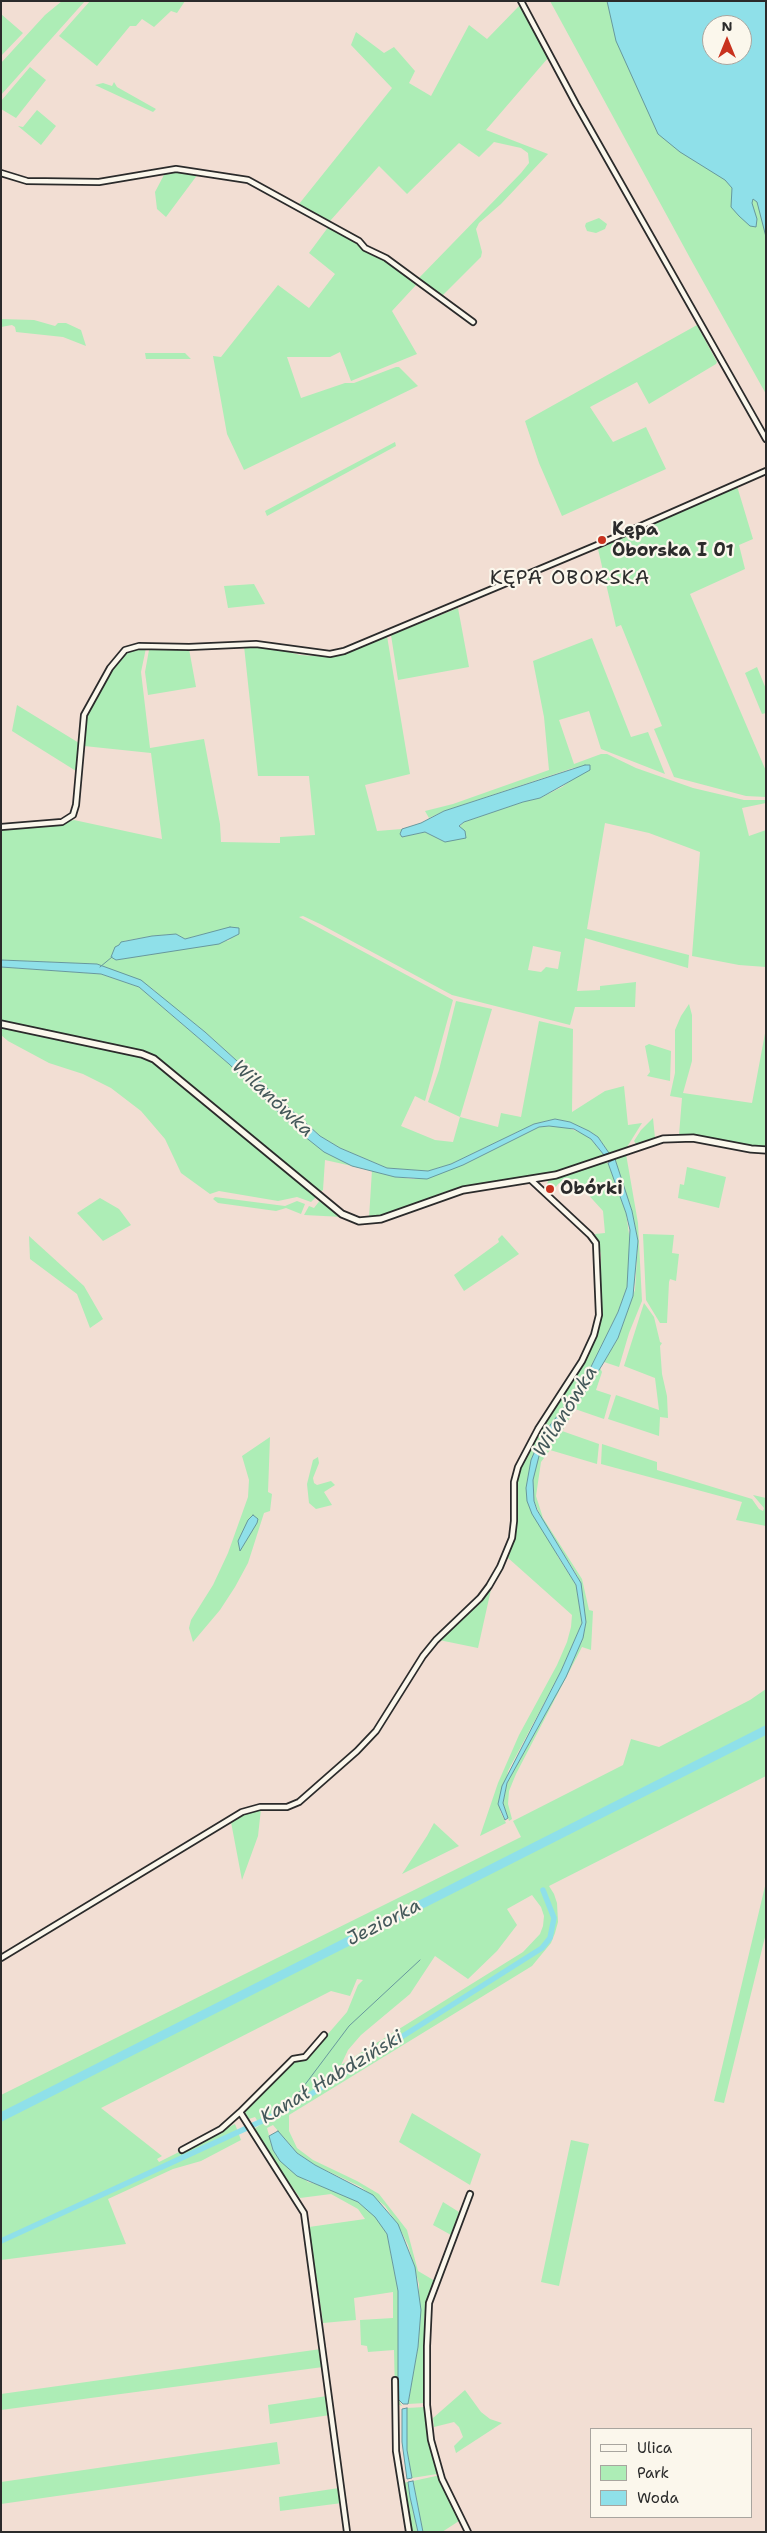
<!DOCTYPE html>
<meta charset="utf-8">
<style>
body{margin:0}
#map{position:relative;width:767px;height:2533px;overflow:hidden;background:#f2ded3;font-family:"Shantell Sans",sans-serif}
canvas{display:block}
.frame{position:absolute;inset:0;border:2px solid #2b2b2b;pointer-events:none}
.legend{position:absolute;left:590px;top:2428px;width:162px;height:90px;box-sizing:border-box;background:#fbf7ec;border:1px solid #a8a59f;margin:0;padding:6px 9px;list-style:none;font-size:15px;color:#2b2b2b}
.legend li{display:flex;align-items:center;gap:10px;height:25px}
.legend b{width:25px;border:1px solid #a8a59f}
.north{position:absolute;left:702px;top:15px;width:50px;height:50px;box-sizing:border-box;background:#fbf7ec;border:1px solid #a8a59f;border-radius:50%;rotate:0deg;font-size:14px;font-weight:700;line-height:20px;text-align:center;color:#2b2b2b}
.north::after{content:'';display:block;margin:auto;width:18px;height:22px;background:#c8321e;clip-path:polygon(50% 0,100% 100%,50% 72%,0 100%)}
</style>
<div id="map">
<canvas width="767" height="2533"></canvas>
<div class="frame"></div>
<ul class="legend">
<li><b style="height:6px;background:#fbf7ec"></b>Ulica</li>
<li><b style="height:14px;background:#adedb6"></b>Park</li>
<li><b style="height:14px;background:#8fe0e9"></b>Woda</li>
</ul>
<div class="north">N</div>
</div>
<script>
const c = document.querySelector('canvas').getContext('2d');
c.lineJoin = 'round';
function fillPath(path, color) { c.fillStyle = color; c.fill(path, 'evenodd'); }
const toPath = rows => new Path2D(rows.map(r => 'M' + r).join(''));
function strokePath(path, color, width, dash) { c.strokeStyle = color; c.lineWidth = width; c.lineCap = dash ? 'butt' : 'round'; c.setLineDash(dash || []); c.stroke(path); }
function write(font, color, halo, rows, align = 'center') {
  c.font = font + ' "Shantell Sans",sans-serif'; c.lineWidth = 4.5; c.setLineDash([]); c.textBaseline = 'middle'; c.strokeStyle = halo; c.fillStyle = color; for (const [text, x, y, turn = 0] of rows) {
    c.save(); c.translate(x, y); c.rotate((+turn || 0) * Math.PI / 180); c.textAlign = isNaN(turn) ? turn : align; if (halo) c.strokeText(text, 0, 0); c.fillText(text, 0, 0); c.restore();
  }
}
fillPath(toPath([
 [62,1,85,1,1,95,1,63,45,15],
 [90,1,185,1,177,13,171,11,154,27,142,19,136,26,130,26,97,66,59,36],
 [550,1,766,1,766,394,690,258],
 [712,25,742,25,742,55,712,55],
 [520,5,548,58,486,130,548,154,501,204,479,223,476,229,482,252,481,257,441,297,417,280,521,173,529,163,528,153,521,148,494,142,479,157,459,143,407,194,379,166,330,221,299,204,392,88,351,45,356,32,384,53,394,47,415,71,409,83,431,96,469,25,487,39],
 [1,14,23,33,1,56],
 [30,67,46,80,16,118,1,109,1,101],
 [114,82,117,87,156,109,153,112,95,85,103,83,112,86],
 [37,110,56,126,41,145,18,126,23,127],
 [182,172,198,174,166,217,157,209,155,192,165,173],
 [599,218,607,224,605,229,596,233,587,231,585,226,586,223],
 [329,226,357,242,373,256,383,259,416,285,392,311,417,354,351,381,340,352,330,357,287,357,301,398,345,383,354,383,396,367,399,367,418,386,244,470,227,434,213,356,221,357,278,285,309,308,335,274,309,253],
 [1,319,34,320,55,326,58,323,66,323,81,330,86,346,63,337,16,332,15,327,12,325,1,327],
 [697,325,717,362,716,364,649,404,637,382,590,407,613,442,646,427,666,469,562,516,539,463,525,421],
 [145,353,185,353,191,359,146,359],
 [395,442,396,446,267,516,265,511],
 [737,486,753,539,739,545,745,569,690,594,766,771,766,797,746,796,674,777,654,729,662,726,621,625,616,627,598,549],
 [254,584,265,604,228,608,224,586],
 [458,608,469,667,398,680,391,635],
 [387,636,410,774,365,785,377,831,402,829,400,834,402,837,425,832,445,842,464,822,523,802,540,798,562,787,590,766,573,768,444,811,429,818,425,811,453,804,549,770,544,717,533,661,592,638,631,737,648,732,665,774,601,749,589,711,559,720,574,764,601,754,607,754,636,768,693,788,744,800,766,800,766,803,742,808,749,836,766,830,766,967,739,965,692,956,700,852,649,833,605,823,587,929,689,955,688,968,585,938,577,991,600,990,600,986,636,982,635,1007,575,1007,570,1025,452,995,320,924,303,916,299,917,453,1000,425,1101,415,1096,401,1126,435,1140,453,1142,460,1117,428,1102,439,1070,456,1001,492,1009,460,1117,498,1127,501,1113,521,1117,539,1021,573,1029,572,1112,605,1091,624,1086,628,1125,642,1123,627,1147,609,1153,598,1137,589,1131,570,1122,555,1119,534,1124,451,1164,428,1171,387,1168,340,1148,320,1136,205,1032,158,995,154,990,97,964,1,960,1,829,48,826,74,820,162,839,151,753,84,746,87,712,96,690,125,654,139,648,146,648,141,672,150,748,204,739,220,824,221,842,276,843,280,843,280,837,315,835,309,776,258,776,244,646,266,646,300,655,329,657,342,655],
 [176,934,185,939,204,934,231,940,116,960,119,945,124,941,152,936],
 [533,946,561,952,558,969,546,967,541,972,528,970],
 [151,648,189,649,196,687,148,695,145,672,149,650],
 [757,667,766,689,766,713,762,714,745,673],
 [17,705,79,743,76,771,12,731],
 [1,967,101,974,139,987,229,1064,299,1132,325,1152,352,1166,325,1160,323,1190,320,1192,152,1054,1,1020],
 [689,1004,692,1015,692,1061,683,1093,752,1103,766,1028,766,1147,744,1146,703,1137,679,1135,682,1098,670,1096,675,1073,675,1030,681,1016],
 [1,1026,139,1056,153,1062,317,1196,311,1202,297,1197,278,1201,219,1191,210,1194,181,1173,165,1139,141,1111,111,1088,83,1074,49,1063,8,1041,1,1035],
 [649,1044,671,1051,670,1081,647,1076,650,1072,645,1046],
 [653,1118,655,1138,636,1144,634,1141,641,1130],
 [549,1126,565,1127,582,1133,591,1139,604,1155,545,1175,447,1191,379,1217,369,1218,372,1170,395,1177,414,1179,463,1165,539,1127],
 [626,1154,638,1223,642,1301,629,1333,619,1367,604,1362,618,1338,635,1290,638,1241,632,1211,615,1159],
 [602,1162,608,1163,626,1213,630,1241,627,1287,618,1312,583,1383,551,1424,537,1446,526,1488,558,1557,576,1585,582,1623,561,1671,508,1771,500,1811,506,1823,480,1836,498,1783,519,1735,557,1665,567,1642,571,1627,572,1615,507,1557,517,1526,516,1481,520,1469,541,1428,585,1361,599,1324,601,1313,601,1254,595,1234,605,1233,603,1211,584,1190,586,1187,574,1179,565,1180,558,1184,549,1196,545,1191,548,1181,552,1179],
 [687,1167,726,1177,719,1208,678,1198,680,1184,684,1185],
 [215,1197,285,1206,297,1201,305,1204,301,1214,286,1208,276,1211,218,1203,213,1199],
 [100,1198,119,1209,131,1225,103,1241,77,1213],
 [321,1199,343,1217,304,1215,309,1206,314,1208],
 [643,1234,674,1235,672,1253,679,1254,676,1281,670,1279,669,1282,667,1323,660,1323,646,1300],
 [502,1235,519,1254,464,1291,454,1275,499,1242,498,1239],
 [29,1236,84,1286,103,1319,90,1328,77,1294,30,1259],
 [644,1303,654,1317,660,1342,662,1343,660,1346,662,1374,667,1396,668,1418,660,1417,659,1436,608,1419,616,1395,659,1410,655,1378,624,1366],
 [600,1368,602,1372,596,1390,611,1395,604,1419,575,1409,562,1431,599,1444,597,1464,550,1450,541,1462,536,1496,543,1518,582,1579,589,1610,593,1611,591,1650,582,1647,516,1774,509,1791,508,1804,512,1819,509,1821,503,1803,507,1783,566,1677,583,1638,586,1622,578,1577,541,1517,534,1501,533,1480,536,1464,540,1452],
 [270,1437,268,1492,272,1494,270,1511,264,1513,248,1563,235,1587,220,1610,193,1642,189,1628,191,1620,213,1585,228,1553,248,1497,249,1480,242,1456],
 [602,1444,657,1462,657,1470,752,1499,759,1509,763,1511,764,1508,753,1495,766,1498,766,1526,736,1520,742,1502,601,1464],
 [318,1457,319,1463,313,1478,314,1483,317,1485,331,1481,335,1485,324,1492,332,1505,316,1509,309,1503,307,1484,313,1460],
 [492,1585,478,1648,439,1640,468,1613],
 [766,1689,766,1776,549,1886,554,1894,557,1903,558,1922,555,1933,551,1943,532,1966,289,2115,289,2131,297,2148,313,2160,357,2181,379,2194,407,2230,418,2271,435,2281,424,2318,425,2403,408,2404,418,2347,419,2284,408,2245,398,2225,385,2206,361,2187,315,2165,297,2153,273,2125,267,2128,273,2150,308,2182,320,2185,358,2202,376,2217,387,2234,398,2291,398,2398,402,2406,397,2404,395,2395,394,2350,368,2352,367,2346,361,2345,360,2320,393,2318,393,2292,354,2298,356,2320,323,2323,309,2227,365,2219,358,2209,331,2194,300,2198,258,2138,254,2129,260,2125,255,2117,249,2119,245,2112,292,2062,307,2058,347,2012,358,1985,363,1980,357,1979,350,1996,331,1991,101,2108,162,2156,157,2159,159,2162,235,2124,241,2140,201,2161,173,2169,108,2199,126,2244,1,2260,1,2095,521,1837,513,1821,623,1765,631,1739,659,1747,750,1700],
 [532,1895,541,1907,544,1916,543,1926,540,1934,523,1952,341,2065,348,2050,361,2035,410,1994,435,1956,468,1979,497,1951,517,1925,507,1909],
 [261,1809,258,1836,242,1880,231,1822,246,1813],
 [434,1823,459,1846,402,1874,427,1836],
 [766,1882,766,1933,724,2103,714,2101],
 [412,2113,481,2154,470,2185,399,2142],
 [571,2140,589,2144,559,2286,541,2282],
 [443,2202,459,2212,451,2235,433,2225],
 [321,2349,323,2367,1,2410,1,2394],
 [465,2390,481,2412,490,2419,502,2423,456,2453,454,2446,463,2437,459,2427,454,2422,434,2427,433,2418],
 [327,2396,330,2415,270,2424,268,2405],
 [425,2407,430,2444,437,2474,412,2478,407,2450,407,2408],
 [277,2442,280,2464,1,2504,1,2482],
 [436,2476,439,2477,459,2521,442,2532,423,2532,413,2481],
 [408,2482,410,2497,418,2532,410,2532,402,2483],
 [339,2488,342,2503,280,2511,279,2497]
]), '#adedb6');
const water = toPath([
 [607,1,766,1,766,237,757,202,753,199,752,203,757,219,756,227,750,226,739,216,731,207,732,188,725,180,680,152,658,134,616,41,607,1],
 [712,25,742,25,742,55,712,55,712,25],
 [585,765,590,765,590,770,540,798,523,802,464,822,459,826,465,831,466,838,445,842,425,832,402,837,400,834,402,829,421,823,444,811,585,765],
 [230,927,239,928,239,934,219,944,116,960,111,957,115,947,119,945,121,942,152,936,176,934,185,939,230,927],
 [1,960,97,964,141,980,205,1032,320,1136,340,1148,387,1168,428,1171,451,1164,534,1124,555,1119,570,1122,589,1131,598,1137,609,1153,604,1155,591,1139,574,1129,549,1126,539,1127,463,1165,427,1179,395,1177,352,1166,324,1152,299,1132,229,1064,139,987,101,974,1,967,1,960],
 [615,1159,632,1211,638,1241,633,1296,618,1338,604,1362,588,1388,540,1452,533,1480,534,1501,537,1510,581,1583,586,1622,583,1638,566,1677,507,1783,503,1803,508,1818,505,1820,498,1804,502,1786,561,1671,582,1623,576,1585,532,1514,527,1501,526,1488,531,1460,537,1446,551,1424,583,1383,618,1312,627,1287,630,1230,626,1213,608,1163,615,1159],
 [253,1515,258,1519,257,1523,240,1551,238,1541,248,1520,253,1515],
 [278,2131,297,2153,315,2165,373,2195,398,2224,415,2267,421,2310,418,2347,408,2404,403,2404,398,2399,398,2291,387,2234,375,2217,358,2202,297,2176,280,2161,273,2150,269,2136,278,2131],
 [407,2408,407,2450,412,2478,407,2479,402,2442,402,2409,407,2408],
 [413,2481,423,2532,418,2532,410,2497,408,2482,413,2481]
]);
fillPath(water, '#8fe0e9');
strokePath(water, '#67989d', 1);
strokePath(toPath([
 [100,967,112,957],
 [286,2110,349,2026,420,1960]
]), '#67989d', 1);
strokePath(toPath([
 [1,2241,286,2110,542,1948,550,1938,554,1918,543,1890]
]), '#8fe0e9', 5.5);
strokePath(toPath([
 [1,2117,766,1730]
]), '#8fe0e9', 9);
const minor = toPath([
 [521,1,576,104,766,439],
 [1,173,27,181,99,182,176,169,248,180,359,241,365,248,386,258,473,322],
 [1,827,62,822,73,815,76,805,84,715,110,668,125,650,139,646,189,647,256,644,330,654,344,651,602,543,766,471],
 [1,1958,242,1812,260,1807,287,1807,299,1802,357,1751,376,1731,423,1656,436,1640,480,1598,489,1586,500,1567,512,1538,514,1521,514,1482,518,1467,538,1429,582,1361,594,1335,599,1315,596,1243,590,1235,531,1180],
 [324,2035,305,2057,293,2059,240,2112,304,2213,347,2532],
 [182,2150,221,2129,240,2112],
 [395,2380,396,2451,409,2532],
 [468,2532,442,2479,431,2440,427,2405,427,2346,429,2303,470,2194]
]);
const tertiary = toPath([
 [1,1024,142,1054,154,1059,342,1214,359,1221,381,1219,463,1190,556,1175,663,1139,693,1138,751,1149,766,1150]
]);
strokePath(minor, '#2b2b2b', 8);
strokePath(tertiary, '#2b2b2b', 9);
strokePath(minor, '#fbf7ec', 4.5);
strokePath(tertiary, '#fbf7ec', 5.5);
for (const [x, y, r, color] of [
 [602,540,5,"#c8321e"],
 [550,1189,5,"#c8321e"]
]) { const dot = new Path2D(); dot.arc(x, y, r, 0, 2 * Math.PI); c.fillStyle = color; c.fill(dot); strokePath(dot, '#fbf7ec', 2); }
write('bold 18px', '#2b2b2b', '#fbf7ec', [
 ["Kępa",612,530],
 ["Oborska I 01",612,551],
 ["Obórki",560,1189]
], 'left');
write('italic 19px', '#44585a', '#fbf7ec', [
 ["Wilanówka",272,1099,43],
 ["Wilanówka",566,1412,-58],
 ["Jeziorka",384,1923,-27],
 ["Kanał Habdziński",332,2078,-31]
]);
c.letterSpacing = '1px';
write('20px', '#2b2b2b', '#fbf7ec', [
 ["KĘPA OBORSKA",570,579]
]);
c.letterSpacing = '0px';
</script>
